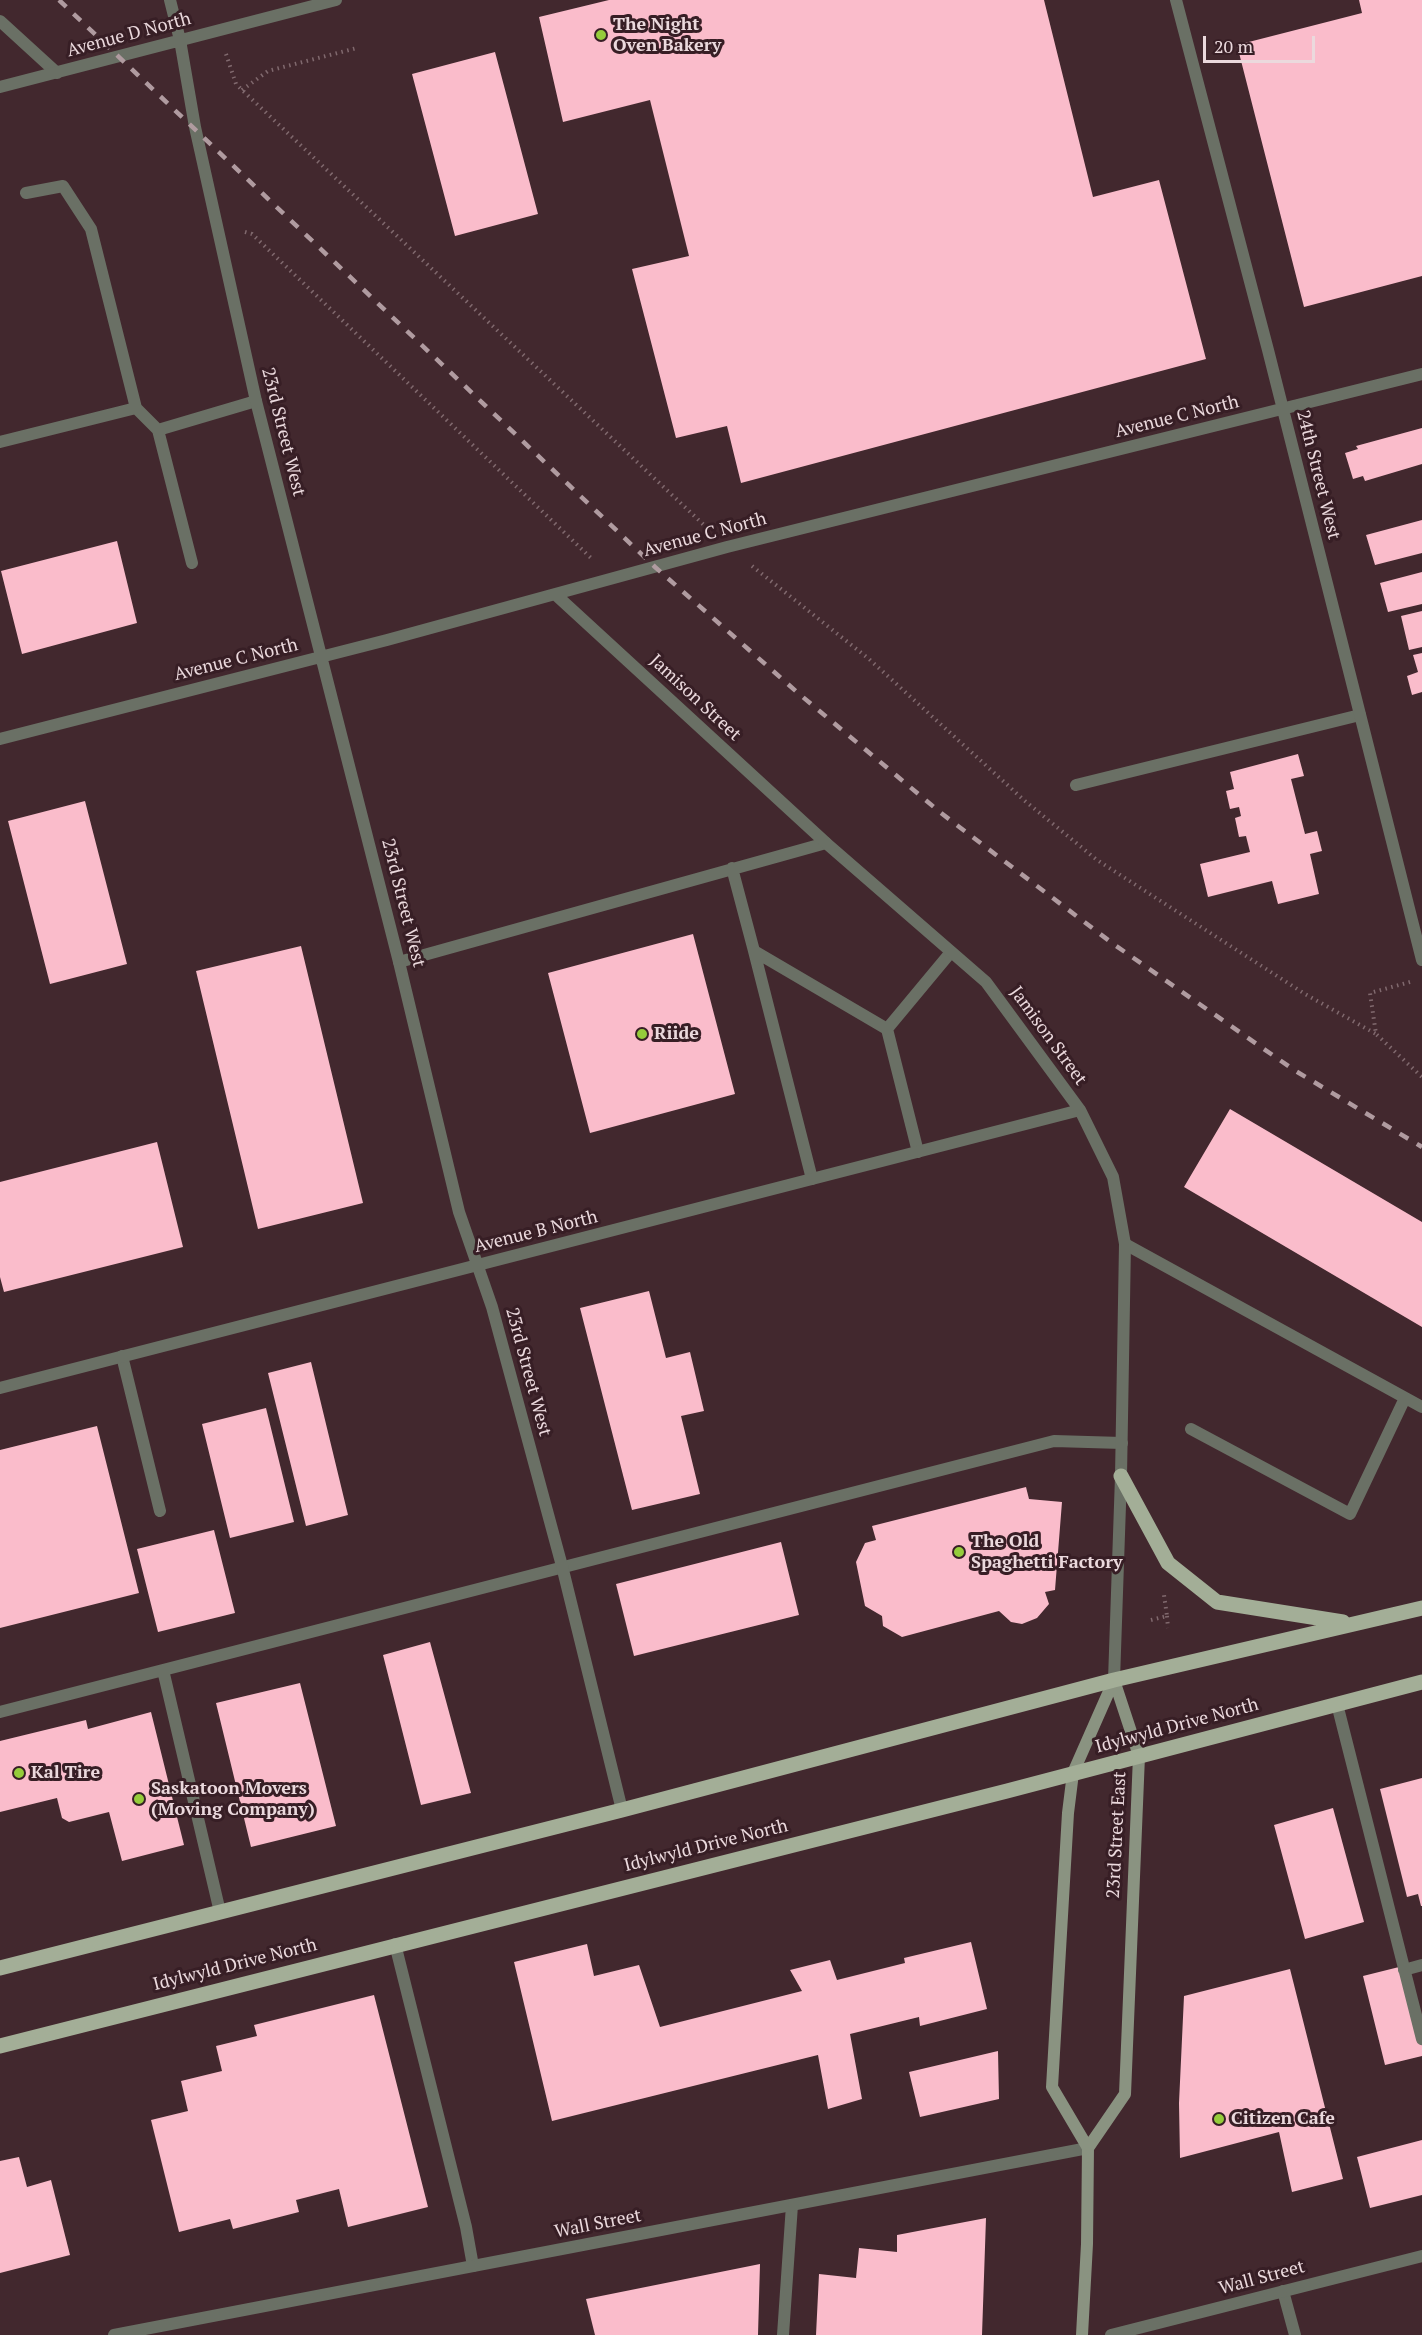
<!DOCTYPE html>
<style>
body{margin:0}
#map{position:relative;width:1422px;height:2335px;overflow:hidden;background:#42282e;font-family:"PT Serif",serif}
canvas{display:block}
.scale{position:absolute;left:1203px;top:36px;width:112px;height:27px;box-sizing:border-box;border:3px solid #ebd9dd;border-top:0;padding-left:8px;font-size:18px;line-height:21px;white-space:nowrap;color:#ebd9dd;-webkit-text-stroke:4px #371e25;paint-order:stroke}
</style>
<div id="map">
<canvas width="1422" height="2335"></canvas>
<div class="scale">20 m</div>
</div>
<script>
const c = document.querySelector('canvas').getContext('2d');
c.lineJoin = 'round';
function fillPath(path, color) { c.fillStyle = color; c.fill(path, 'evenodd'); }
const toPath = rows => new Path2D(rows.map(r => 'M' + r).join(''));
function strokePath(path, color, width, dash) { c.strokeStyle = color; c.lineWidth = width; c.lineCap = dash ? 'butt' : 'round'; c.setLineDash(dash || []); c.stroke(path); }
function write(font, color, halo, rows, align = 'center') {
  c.font = font + ' "PT Serif",serif'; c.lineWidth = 6; c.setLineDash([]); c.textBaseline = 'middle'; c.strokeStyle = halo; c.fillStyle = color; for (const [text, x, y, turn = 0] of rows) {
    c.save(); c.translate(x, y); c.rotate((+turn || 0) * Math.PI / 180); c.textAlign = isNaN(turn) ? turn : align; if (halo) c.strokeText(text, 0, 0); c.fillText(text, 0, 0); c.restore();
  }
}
fillPath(toPath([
 [609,0,1044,0,1093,197,1159,180,1206,359,741,483,727,426,676,438,632,269,689,256,650,100,563,122,539,17],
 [1359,0,1422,0,1422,276,1304,307,1237,45,1362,13],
 [495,52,538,214,455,236,412,74],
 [1422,428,1422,464,1365,481,1363,476,1353,479,1345,453,1358,449,1356,446],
 [1422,520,1422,553,1375,565,1366,535],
 [117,541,137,623,22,654,1,571],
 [1422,572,1422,604,1388,612,1380,583],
 [1422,611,1422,647,1409,650,1401,616],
 [1422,653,1422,692,1412,695,1407,676,1418,672,1413,655],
 [1298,754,1304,776,1291,779,1305,834,1317,831,1322,851,1310,854,1319,894,1278,904,1272,881,1208,897,1200,864,1250,852,1246,836,1239,837,1235,818,1241,816,1239,807,1230,809,1226,791,1234,789,1230,772],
 [85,801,127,964,50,984,8,821],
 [693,934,735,1094,590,1133,548,973],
 [301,946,363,1203,258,1229,196,971],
 [1230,1109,1422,1222,1422,1327,1184,1187],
 [157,1142,183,1247,4,1292,0,1277,0,1182],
 [649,1291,666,1358,690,1352,704,1411,681,1416,700,1494,632,1510,580,1308],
 [311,1362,348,1515,306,1526,268,1373],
 [266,1408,294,1522,230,1538,202,1424],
 [97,1426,139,1593,0,1628,0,1450],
 [1026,1487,1029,1499,1062,1502,1055,1590,1045,1592,1049,1604,1037,1618,1022,1624,1011,1622,999,1611,902,1637,883,1626,882,1616,865,1606,856,1562,865,1543,876,1540,872,1526],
 [214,1530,235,1613,158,1632,137,1549],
 [781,1542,799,1615,634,1656,616,1584],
 [430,1642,471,1793,421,1805,383,1655],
 [300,1683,336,1826,251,1847,216,1703],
 [151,1712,184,1845,122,1861,109,1812,69,1822,62,1818,57,1798,0,1812,0,1741,86,1720,88,1729],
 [1422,1778,1422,1906,1421,1906,1418,1894,1407,1897,1380,1789],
 [1333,1808,1364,1922,1305,1939,1274,1825],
 [971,1942,987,2009,920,2026,919,2017,850,2034,862,2099,828,2109,818,2055,552,2121,514,1962,587,1944,594,1976,639,1965,660,2027,802,1991,790,1970,830,1960,837,1980,905,1963,904,1958],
 [1403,1966,1422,2046,1422,2056,1385,2065,1363,1976],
 [1290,1969,1343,2179,1292,2192,1279,2132,1180,2158,1179,2103,1184,1996],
 [374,1995,428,2207,348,2227,339,2189,296,2200,299,2212,233,2229,230,2219,179,2232,151,2120,188,2111,181,2081,222,2071,216,2046,257,2036,254,2025],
 [998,2051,999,2099,920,2117,909,2072],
 [1422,2140,1422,2195,1370,2208,1357,2157],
 [19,2157,27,2187,51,2180,70,2255,0,2273,0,2161],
 [986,2218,982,2335,816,2335,819,2274,856,2278,859,2248,897,2252,897,2235],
 [760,2264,758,2335,595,2335,586,2299]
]), '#fabccb');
strokePath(toPath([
 [226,54,236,84,242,90,705,526],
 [242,90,268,71,357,48],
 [245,232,252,234,591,558],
 [752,566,869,659,1025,801,1097,860,1305,994,1376,1034],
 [1410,982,1370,993,1376,1034,1422,1077],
 [1167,1616,1168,1628],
 [1151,1620,1167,1616,1164,1595]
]), '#80696e', 4, [1.5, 4.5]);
strokePath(toPath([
 [0,21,57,73],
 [26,193,63,186,91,229,136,408],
 [158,430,192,563],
 [0,442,136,408,158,430,256,401],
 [1076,785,1360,715],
 [732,868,754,951,887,1029,951,952],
 [754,951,812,1179],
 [399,962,826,843],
 [887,1029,918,1152],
 [1125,1244,1422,1407],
 [122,1356,160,1511],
 [1191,1429,1350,1514,1405,1398],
 [163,1670,220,1912],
 [1337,1704,1422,2039],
 [0,1712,1054,1441,1122,1443],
 [395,1944,466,2227,473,2266],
 [1404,1970,1422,1965],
 [1283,2291,1295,2335],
 [783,2335,792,2205]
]), '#6a7065', 12);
strokePath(toPath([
 [170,0,180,40,195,127,256,401,399,962,459,1212,492,1307,562,1566,622,1810],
 [1176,0,1268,350,1422,960],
 [0,87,336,0],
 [556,595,826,843,986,982,1080,1110,1113,1177,1125,1244,1121,1476,1114,1680],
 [0,739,387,640,727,547,1422,374],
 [0,1388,1080,1110],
 [114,2335,1088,2148],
 [1111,2335,1422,2256]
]), '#6a7065', 12);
strokePath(toPath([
 [1088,2148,1125,2094,1139,1756,1114,1680],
 [1082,2335,1087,2244,1088,2148,1052,2087,1068,1813,1073,1773,1114,1680]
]), '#8a9381', 12);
strokePath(toPath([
 [1121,1476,1168,1563,1217,1602,1343,1622],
 [0,1968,622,1810,1114,1680,1422,1608],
 [0,2046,1007,1791,1422,1682]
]), '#a3ae97', 15);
strokePath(toPath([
 [59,0,655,567,798,693,941,813,1112,943,1294,1070,1422,1147]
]), '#b09ba0', 4.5, [10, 10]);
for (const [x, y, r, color] of [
 [601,35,6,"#95cc3b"],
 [642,1034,6,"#95cc3b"],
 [959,1552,6,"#95cc3b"],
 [19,1773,6,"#95cc3b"],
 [139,1799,6,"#95cc3b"],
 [1219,2119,6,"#95cc3b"]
]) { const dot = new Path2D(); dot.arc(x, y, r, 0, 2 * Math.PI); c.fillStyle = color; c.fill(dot); strokePath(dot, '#371e25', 2); }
write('bold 18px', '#ebd9dd', '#371e25', [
 ["The Night",613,25],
 ["Oven Bakery",613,46],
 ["Riide",654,1034],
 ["The Old",971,1542],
 ["Spaghetti Factory",971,1563],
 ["Kal Tire",31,1773],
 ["Saskatoon Movers",151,1789],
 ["(Moving Company)",151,1810],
 ["Citizen Cafe",1231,2119]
], 'left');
write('18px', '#ebd9dd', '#371e25', [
 ["Avenue D North",129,35,-15],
 ["Avenue C North",1177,417,-14],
 ["23rd Street West",283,432,76],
 ["24th Street West",1318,475,76],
 ["Avenue C North",705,535,-15],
 ["Avenue C North",236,660,-14],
 ["Jamison Street",695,698,43],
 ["23rd Street West",403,903,76],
 ["Jamison Street",1048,1036,54],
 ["Avenue B North",536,1232,-14],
 ["23rd Street West",528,1372,75],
 ["Idylwyld Drive North",1177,1726,-15],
 ["23rd Street East",1117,1835,-87],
 ["Idylwyld Drive North",706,1846,-14],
 ["Idylwyld Drive North",235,1965,-14],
 ["Wall Street",598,2224,-11],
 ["Wall Street",1262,2278,-15]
]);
</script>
